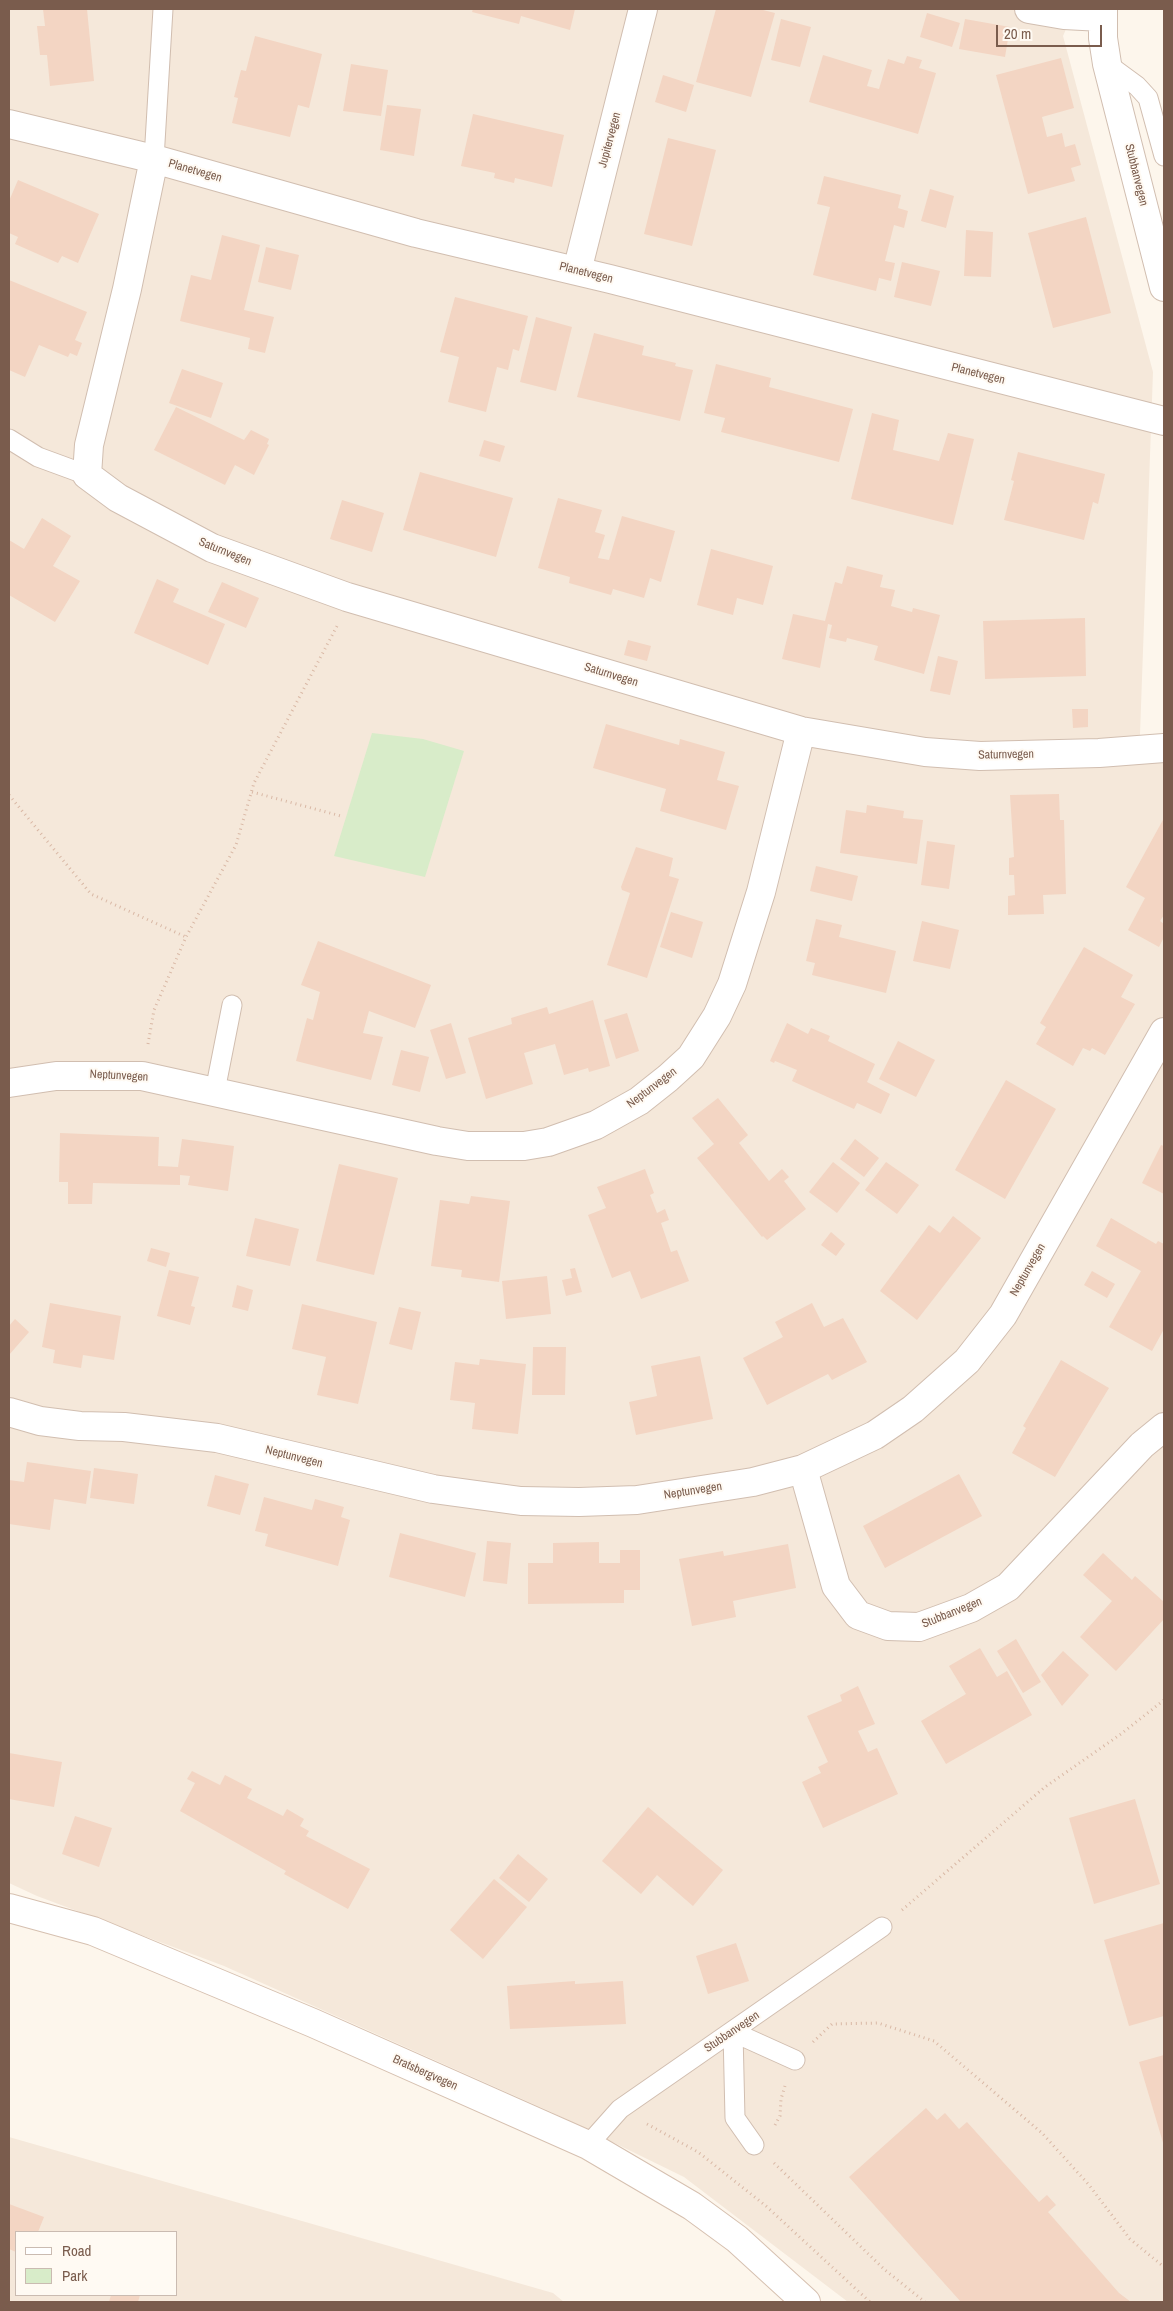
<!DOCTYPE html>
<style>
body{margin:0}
#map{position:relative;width:1173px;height:2311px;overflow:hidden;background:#fdf6ec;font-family:"Archivo Narrow",sans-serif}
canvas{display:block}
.frame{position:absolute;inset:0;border:10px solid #7a5c4d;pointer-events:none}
.legend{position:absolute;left:15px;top:2231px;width:162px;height:65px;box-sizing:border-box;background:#fffaf3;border:1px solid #cabbb1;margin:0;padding:6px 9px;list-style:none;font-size:15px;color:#7a5c4d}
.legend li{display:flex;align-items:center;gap:10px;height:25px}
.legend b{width:25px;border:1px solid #cabbb1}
.scale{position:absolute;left:996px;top:25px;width:106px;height:22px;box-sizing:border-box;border:2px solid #7a5c4d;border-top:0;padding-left:6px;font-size:15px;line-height:18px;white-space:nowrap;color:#7a5c4d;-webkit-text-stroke:4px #fffaf3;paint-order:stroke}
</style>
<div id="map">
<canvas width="1173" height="2311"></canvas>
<div class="frame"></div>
<ul class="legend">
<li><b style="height:6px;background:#fff"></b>Road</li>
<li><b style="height:14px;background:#d8ecc9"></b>Park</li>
</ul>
<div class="scale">20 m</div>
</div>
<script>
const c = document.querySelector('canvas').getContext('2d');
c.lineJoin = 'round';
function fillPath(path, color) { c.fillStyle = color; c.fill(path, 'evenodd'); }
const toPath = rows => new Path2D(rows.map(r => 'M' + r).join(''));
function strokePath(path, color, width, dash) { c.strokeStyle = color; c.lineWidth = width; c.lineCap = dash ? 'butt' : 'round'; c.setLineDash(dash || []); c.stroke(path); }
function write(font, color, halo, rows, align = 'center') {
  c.font = font + ' "Archivo Narrow",sans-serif'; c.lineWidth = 4; c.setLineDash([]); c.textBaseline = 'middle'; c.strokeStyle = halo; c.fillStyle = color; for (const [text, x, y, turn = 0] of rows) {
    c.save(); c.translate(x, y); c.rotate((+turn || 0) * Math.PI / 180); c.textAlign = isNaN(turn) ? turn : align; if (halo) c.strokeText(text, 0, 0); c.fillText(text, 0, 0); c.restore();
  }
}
fillPath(toPath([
 [9,9,1075,9,1063,36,1153,372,1139,762,1164,763,1164,2302,848,2302,684,2177,551,2112,224,1966,37,1896,9,1883],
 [9,2137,553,2293,564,2302,9,2302],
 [16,2232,176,2232,176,2295,16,2295]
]), '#f5e8da');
fillPath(toPath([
 [372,733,423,739,464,751,425,877,334,856]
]), '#d8ecc9');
fillPath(toPath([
 [43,9,87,9,94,81,50,86,47,55,40,55,37,26,45,26],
 [473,9,575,9,570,30,521,16,519,24,472,12],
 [716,9,759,9,775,13,751,97,696,82],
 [927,13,960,23,952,47,920,37],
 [781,19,811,27,800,67,771,60],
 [965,19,1010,27,1005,57,959,49],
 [255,36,322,54,309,108,298,105,290,137,232,123,238,98,234,97,241,70,246,71],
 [823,55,872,70,867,86,879,89,888,59,904,64,907,56,922,60,919,68,936,73,918,134,809,102],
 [1061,58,1074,108,1042,117,1047,137,1062,133,1065,147,1075,144,1081,165,1071,168,1075,181,1028,194,996,75],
 [351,64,388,70,381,116,343,111],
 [663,75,694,85,686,112,655,102],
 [387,105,421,109,414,156,380,150],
 [473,114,564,135,552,187,515,178,514,183,494,178,495,173,461,166],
 [668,138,716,150,692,246,644,234],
 [824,176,901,195,898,208,908,211,904,228,894,225,885,261,895,263,891,281,879,278,876,291,813,275,830,207,817,204],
 [18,180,99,214,78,263,62,256,58,263,15,244,18,237,9,233,9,201],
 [930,189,954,196,946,228,921,221],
 [1086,217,1111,313,1053,328,1028,233],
 [966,230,993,232,991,277,964,276],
 [222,235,260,245,244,310,274,317,265,353,248,349,250,338,180,321,191,275,211,280],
 [266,247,299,255,291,290,258,282],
 [902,262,940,271,931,306,894,297],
 [9,280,87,312,75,340,82,343,77,356,70,353,68,357,39,345,25,377,9,370],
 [455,297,528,316,519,351,513,349,508,370,497,367,486,412,448,402,459,357,440,352],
 [536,317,572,327,556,391,520,382],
 [594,333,644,346,642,355,676,363,675,366,693,370,680,421,577,397],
 [716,364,771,378,769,387,853,409,839,462,721,432,725,418,704,413],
 [182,369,223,383,211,418,169,403],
 [176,407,244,440,251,430,269,439,267,444,269,445,254,475,235,465,225,485,154,450],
 [872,413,899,420,893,450,939,461,948,433,974,439,953,525,851,499],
 [484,440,505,446,500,462,479,456],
 [1018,452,1105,474,1098,504,1093,502,1084,540,1004,520,1014,481,1011,480],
 [420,472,513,498,496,557,403,530],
 [558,498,602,510,595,532,605,535,598,558,609,560,622,516,675,531,661,582,650,578,644,598,613,589,611,595,569,583,570,577,538,568],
 [342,500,384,513,372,552,330,539],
 [42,518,71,536,53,566,80,581,55,622,9,595,9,540,24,549],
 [711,549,773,566,763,605,737,598,733,615,697,605],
 [847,566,883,575,880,587,895,590,891,606,912,612,913,608,940,615,924,674,874,660,878,646,847,638,846,642,829,638,832,625,828,624,820,668,782,659,793,614,825,621,835,582,842,584],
 [157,579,179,589,173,602,225,624,208,665,134,633],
 [222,582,259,598,246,628,208,612],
 [1085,618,1086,676,985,679,983,621],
 [628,640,651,646,647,661,624,655],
 [938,656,958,661,950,695,930,691],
 [1072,709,1088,709,1088,727,1073,728],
 [606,724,679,745,680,739,725,752,717,780,739,786,726,830,660,811,666,789,593,768],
 [1059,794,1060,820,1064,820,1066,894,1043,895,1044,914,1008,915,1008,896,1015,895,1014,875,1009,875,1009,858,1014,857,1010,795],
 [867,805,904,811,903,818,923,820,917,864,840,853,846,810,866,813],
 [1164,818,1164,915,1160,921,1164,924,1164,937,1159,947,1128,930,1145,898,1126,887],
 [927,841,955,845,949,889,921,885],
 [636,847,673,858,669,876,679,879,647,978,607,965,630,893,622,890,621,887],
 [816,866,858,876,852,901,810,891],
 [671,912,703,922,692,958,660,947],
 [816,919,842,925,839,937,896,951,886,993,812,975,815,963,806,961],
 [922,921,959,930,950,969,913,961],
 [318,941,431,985,415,1028,369,1011,363,1033,383,1037,371,1080,296,1061,307,1018,313,1020,320,992,301,985],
 [1084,947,1133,975,1121,997,1135,1004,1105,1055,1092,1048,1090,1051,1083,1048,1073,1066,1036,1044,1046,1027,1040,1023],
 [593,1000,610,1066,589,1072,588,1068,564,1075,555,1044,524,1053,533,1084,486,1099,468,1038,512,1024,511,1018,547,1007,549,1014],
 [627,1013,639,1051,616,1059,604,1020],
 [451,1023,466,1073,446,1079,430,1030],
 [787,1023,808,1034,811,1028,830,1036,828,1041,875,1064,867,1082,890,1094,881,1114,857,1103,854,1109,792,1081,797,1070,775,1061,774,1063,770,1061],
 [898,1041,935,1060,916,1097,879,1079],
 [401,1050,429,1057,420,1092,392,1085],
 [1006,1080,1056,1109,1005,1199,955,1170],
 [718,1098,748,1135,739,1143,769,1181,782,1169,789,1177,784,1181,806,1209,767,1240,763,1236,762,1237,697,1158,714,1144,692,1118],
 [60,1133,159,1137,158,1166,178,1167,182,1139,234,1146,228,1191,188,1185,190,1176,180,1175,180,1185,93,1183,92,1204,68,1204,68,1182,59,1182],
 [855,1139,879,1158,864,1177,840,1159],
 [1161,1145,1164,1146,1164,1194,1142,1183],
 [833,1162,860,1183,837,1213,809,1192],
 [886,1162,919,1185,897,1214,865,1190],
 [339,1164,398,1178,374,1275,316,1261],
 [645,1169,654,1193,650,1195,657,1213,665,1209,669,1220,661,1223,671,1252,677,1250,689,1281,641,1299,630,1271,612,1278,588,1215,606,1208,597,1187],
 [471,1196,510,1201,499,1282,461,1277,462,1270,431,1266,440,1200,469,1204],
 [953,1216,981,1238,917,1320,880,1291,929,1225,940,1233],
 [255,1218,299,1229,290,1266,246,1256],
 [1111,1218,1156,1244,1158,1241,1164,1244,1164,1329,1152,1351,1109,1327,1141,1271,1096,1246],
 [831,1232,845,1244,836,1256,821,1245],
 [151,1248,170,1253,166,1267,147,1261],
 [575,1268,582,1292,566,1296,562,1280,572,1278,570,1269],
 [169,1270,199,1277,191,1306,195,1307,190,1325,157,1316],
 [1092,1271,1115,1284,1107,1298,1084,1285],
 [547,1276,551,1314,506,1319,502,1281],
 [237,1285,253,1290,248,1311,232,1307],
 [50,1303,121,1316,114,1360,83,1355,81,1368,53,1363,55,1350,42,1347],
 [812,1303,824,1327,843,1318,867,1362,832,1380,828,1374,767,1405,743,1358,783,1337,775,1322],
 [302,1304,377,1322,358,1404,317,1395,326,1357,292,1349],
 [399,1307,421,1312,412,1350,389,1344],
 [15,1319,29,1332,9,1355,9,1326],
 [533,1347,566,1347,565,1395,532,1395],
 [700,1356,713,1419,636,1435,629,1402,657,1396,651,1366],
 [480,1359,526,1364,518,1434,472,1429,475,1403,450,1400,455,1362,479,1365],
 [1061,1360,1109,1388,1055,1477,1012,1453,1026,1428,1023,1426],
 [27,1462,91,1471,86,1504,54,1499,50,1530,9,1524,9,1480,24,1482],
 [94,1468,138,1474,134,1504,90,1498],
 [959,1474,982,1516,885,1568,863,1526],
 [215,1475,249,1484,240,1515,207,1506],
 [264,1497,312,1510,315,1499,344,1507,341,1517,350,1520,338,1566,265,1546,268,1534,255,1531],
 [400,1533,476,1553,465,1597,389,1577],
 [487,1541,511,1543,507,1584,483,1581],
 [599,1542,599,1563,620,1563,620,1550,640,1550,640,1590,624,1590,624,1603,528,1604,528,1563,553,1563,553,1543],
 [788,1544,796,1588,733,1601,736,1617,692,1626,679,1559,723,1551,724,1556],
 [1103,1553,1132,1580,1135,1576,1164,1602,1164,1619,1116,1671,1080,1637,1112,1601,1083,1575],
 [1016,1639,1041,1682,1023,1693,997,1651],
 [980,1648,997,1677,1007,1671,1032,1715,946,1764,921,1721,966,1694,949,1666],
 [1063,1651,1089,1675,1062,1706,1041,1675],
 [858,1686,875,1724,858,1731,868,1752,877,1748,898,1794,823,1828,802,1782,821,1773,818,1767,828,1762,807,1716,842,1701,840,1695],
 [9,1753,62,1762,54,1807,9,1799],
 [192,1771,220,1785,225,1775,252,1789,247,1798,283,1816,287,1809,304,1819,300,1826,309,1831,306,1836,370,1869,348,1909,284,1874,286,1871,180,1811,195,1783,187,1779],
 [1135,1799,1160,1884,1094,1904,1069,1818],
 [648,1807,723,1870,693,1906,657,1875,641,1894,602,1861],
 [75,1816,112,1828,99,1867,62,1854],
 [518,1854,548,1879,529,1902,499,1878],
 [494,1879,527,1907,483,1959,450,1930],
 [1164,1923,1164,2016,1129,2026,1104,1940],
 [736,1943,749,1981,708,1994,696,1956],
 [575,1981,575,1984,623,1981,626,2024,510,2029,507,1986],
 [1164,2055,1164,2146,1139,2062],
 [926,2108,937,2120,945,2113,959,2129,967,2122,1039,2202,1047,2195,1056,2205,1048,2212,1119,2293,1131,2302,961,2302,849,2177],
 [9,2204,44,2217,38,2232,16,2232,16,2252,9,2249],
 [111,2295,140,2295,138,2302,109,2302]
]), '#f3d5c3');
const service = toPath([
 [1107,64,1137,86,1148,98,1164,156],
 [154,159,163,9],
 [9,439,38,457,87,475],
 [215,1091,232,1005],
 [588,2145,620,2109,882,1927],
 [754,2145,735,2118,733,2032,795,2060]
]);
const minor = toPath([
 [1029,9,1064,15,1102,17],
 [1103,9,1103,38,1107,64,1164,287],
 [9,124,154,159,416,233,610,279,1164,421],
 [154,159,127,289,89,445,87,475,118,498,212,548,347,597,801,731,925,752,980,756,1099,753,1164,748],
 [577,271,643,9],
 [9,1083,56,1076,142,1076,437,1141,468,1146,524,1146,548,1142,596,1125,639,1101,668,1078,691,1057,717,1016,732,984,761,892,801,731],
 [9,1412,40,1421,80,1426,124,1427,217,1438,433,1489,521,1501,579,1502,637,1500,753,1482,803,1469,875,1435,913,1409,967,1361,1003,1315,1164,1032],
 [803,1469,836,1586,858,1615,888,1626,919,1627,971,1608,1008,1587,1142,1445,1164,1427]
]);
const secondary = toPath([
 [9,1908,93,1931,313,2023,588,2145,692,2206,737,2239,806,2302]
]);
strokePath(service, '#d1beb0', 21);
strokePath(minor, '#d1beb0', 30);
strokePath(secondary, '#d6c0b0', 30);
strokePath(toPath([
 [252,792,341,816],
 [9,795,91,894,186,937],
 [148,1044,154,1010,186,937,236,845,254,783,337,626],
 [902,1910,1045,1787,1121,1734,1164,1700],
 [813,2042,832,2024,878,2023,934,2041,1042,2133,1089,2185,1130,2239,1164,2267],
 [647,2124,698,2152,766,2206,870,2302],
 [775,2125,780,2116,781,2099,785,2086],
 [774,2163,885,2270,925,2302]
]), '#d9b8a5', 3, [1, 4]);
strokePath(service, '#fff', 19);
strokePath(minor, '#fff', 28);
strokePath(secondary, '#fff', 28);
write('12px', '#7a5c4d', '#fffaf3', [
 ["Jupitervegen",610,140,-75],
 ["Planetvegen",195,171,16],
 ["Stubbanvegen",1136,175,76],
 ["Planetvegen",586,273,14],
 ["Planetvegen",978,374,14],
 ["Saturnvegen",225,552,22],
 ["Saturnvegen",611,675,17],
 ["Saturnvegen",1006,755,-1],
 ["Neptunvegen",119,1076,3],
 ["Neptunvegen",652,1088,-37],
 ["Neptunvegen",1028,1270,-60],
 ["Neptunvegen",294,1457,14],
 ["Neptunvegen",693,1491,-9],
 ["Stubbanvegen",952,1613,-22],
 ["Stubbanvegen",732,2032,-34],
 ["Bratsbergvegen",425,2073,24]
]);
</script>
